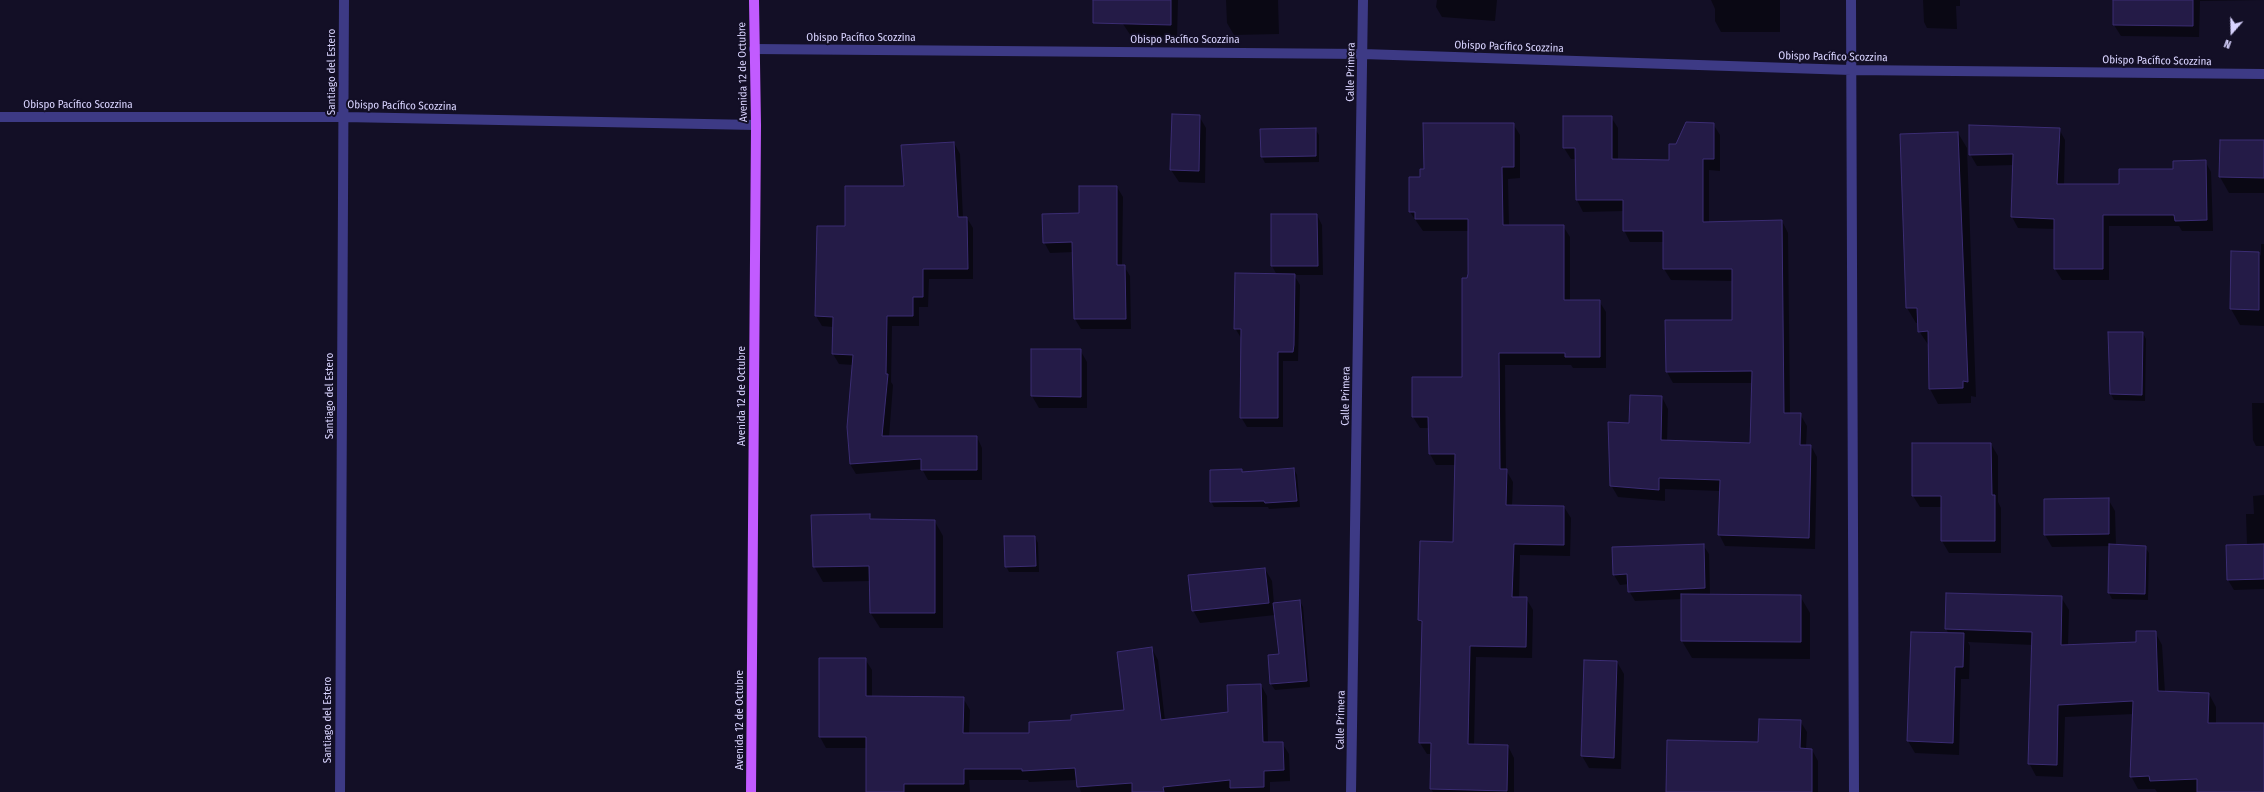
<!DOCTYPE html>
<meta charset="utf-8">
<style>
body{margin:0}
#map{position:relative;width:2264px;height:792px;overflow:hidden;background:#130f26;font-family:"Fira Sans Condensed",sans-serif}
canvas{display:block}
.north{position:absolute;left:2212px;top:12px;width:40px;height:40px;-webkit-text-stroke:3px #130f26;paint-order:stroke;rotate:200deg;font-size:11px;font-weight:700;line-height:16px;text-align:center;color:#d9d4ff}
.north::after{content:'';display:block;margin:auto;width:14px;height:18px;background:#d9d4ff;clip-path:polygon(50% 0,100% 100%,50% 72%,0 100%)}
</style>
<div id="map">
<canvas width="2264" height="792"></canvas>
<div class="north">N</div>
</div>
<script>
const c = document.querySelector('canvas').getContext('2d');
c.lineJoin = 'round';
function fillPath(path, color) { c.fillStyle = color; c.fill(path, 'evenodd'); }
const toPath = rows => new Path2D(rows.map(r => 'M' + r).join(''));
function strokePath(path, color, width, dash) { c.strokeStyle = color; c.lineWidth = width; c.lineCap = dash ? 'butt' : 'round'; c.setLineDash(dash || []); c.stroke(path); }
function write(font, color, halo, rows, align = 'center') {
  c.font = font + ' "Fira Sans Condensed",sans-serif'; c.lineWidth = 4; c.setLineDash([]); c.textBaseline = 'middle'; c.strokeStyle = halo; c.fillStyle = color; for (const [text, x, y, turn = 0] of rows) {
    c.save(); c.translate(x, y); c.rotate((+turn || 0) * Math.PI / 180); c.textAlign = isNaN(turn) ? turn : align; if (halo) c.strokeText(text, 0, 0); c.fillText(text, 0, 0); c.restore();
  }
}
fillPath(toPath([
 [1124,0,1178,0,1177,37,1131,36,1123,24],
 [1226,0,1278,0,1279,34,1234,35,1227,23],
 [1437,0,1497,0,1495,21,1442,17,1436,7],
 [1711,0,1780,0,1780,32,1721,32,1715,21,1715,9],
 [1923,0,1960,0,1960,6,1956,6,1957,29,1927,28,1924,22],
 [2114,0,2264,0,2200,1,2199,37,2121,36,2114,25],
 [1199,116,1206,128,1205,183,1179,182,1171,170],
 [1611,117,1618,128,1618,160,1670,161,1677,145,1713,124,1720,135,1720,171,1709,170,1709,223,1782,221,1788,233,1790,414,1800,414,1807,426,1806,446,1811,446,1817,457,1815,549,1725,546,1719,534,1720,491,1665,489,1665,501,1618,497,1611,485,1630,424,1662,397,1668,409,1667,441,1751,444,1753,383,1673,383,1667,372,1733,321,1733,281,1671,280,1664,269,1664,242,1630,242,1624,230,1624,211,1583,212,1577,200,1576,159,1571,159,1564,148],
 [1513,124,1520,135,1520,178,1508,179,1509,226,1563,226,1570,237,1570,301,1599,301,1606,312,1606,368,1573,368,1571,365,1505,365,1506,470,1513,482,1512,506,1564,507,1571,518,1570,556,1520,555,1519,598,1526,598,1533,610,1532,658,1476,657,1474,745,1508,746,1514,758,1514,792,1433,792,1431,789,1432,754,1427,754,1420,743,1423,625,1419,620,1454,543,1456,465,1436,465,1430,454,1430,428,1420,428,1413,417,1463,378,1469,231,1423,231,1410,212,1425,170],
 [1315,129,1319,135,1319,162,1265,163,1262,157],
 [2059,129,2065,140,2064,185,2120,185,2205,161,2211,172,2213,231,2182,231,2179,226,2109,226,2109,280,2062,280,2055,269,2055,229,2018,228,2012,217,2014,165,1977,166,1970,154],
 [1958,133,1967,148,1976,397,1971,396,1971,403,1938,404,1930,389,1929,346,1919,331,1919,323,1916,323,1907,308],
 [2220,141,2264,141,2264,193,2229,193,2220,177],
 [954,143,960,154,963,218,967,218,973,228,973,279,929,279,928,307,919,307,919,326,892,326,891,382,893,385,889,437,977,437,982,448,982,480,928,480,922,469,856,474,850,464,853,365,839,364,833,354,833,327,822,326,816,316,846,227,905,187],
 [1117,187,1123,197,1122,266,1124,266,1130,276,1131,329,1081,329,1075,319,1074,252,1050,253,1044,242],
 [1317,215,1322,225,1323,275,1294,275,1300,285,1298,361,1283,361,1283,427,1247,427,1241,417,1241,338,1235,328,1277,275,1272,266],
 [2261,244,2264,244,2264,326,2240,325,2231,309,2232,252,2259,253,2261,256],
 [2143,333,2146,339,2145,401,2114,400,2111,394],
 [1080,350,1087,362,1087,408,1039,408,1032,396],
 [2252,403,2264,403,2264,446,2256,446,2253,440],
 [1991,444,1998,456,1998,502,2001,508,2001,553,1949,553,1942,541,1942,507,1920,507,1913,496],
 [1294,469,1297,475,1300,507,1269,509,1268,507,1214,507,1211,501,1241,470,1243,473],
 [2264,495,2264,589,2234,590,2228,580,2227,546,2247,545,2246,514,2254,514,2253,496],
 [2108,499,2115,511,2116,546,2145,547,2149,553,2148,600,2112,599,2109,593,2110,546,2052,547,2045,535],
 [869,515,872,520,934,520,943,536,943,628,880,628,870,612,870,581,823,582,814,566],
 [1035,537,1038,543,1039,572,1009,572,1006,566],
 [1703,545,1709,554,1710,595,1800,596,1810,613,1810,659,1692,658,1682,641,1682,599,1635,601,1629,591,1629,584,1620,585,1614,575,1614,548],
 [1265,569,1272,581,1274,604,1300,601,1303,607,1310,687,1275,690,1271,684,1269,656,1280,655,1275,615,1200,623,1193,610],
 [2061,597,2069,610,2068,645,2137,642,2155,632,2162,645,2165,693,2209,694,2216,707,2216,724,2264,724,2264,648,2264,792,2157,792,2155,789,2138,789,2131,776,2134,714,2065,717,2063,777,2036,776,2029,763,2033,645,1968,642,1970,646,1969,679,1961,679,1959,755,1915,753,1908,741,1912,633,1949,634,1946,629],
 [1152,649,1158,660,1165,721,1229,713,1261,685,1267,696,1268,743,1282,743,1289,754,1290,781,1270,782,1270,792,1081,792,1077,780,1029,782,1028,780,969,780,970,792,867,792,867,748,826,748,820,737,865,659,872,670,872,697,963,698,970,710,969,734,1030,734,1072,721,1125,711],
 [1585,661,1617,662,1624,674,1621,769,1589,768,1582,756],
 [1800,721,1807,732,1806,749,1812,750,1818,761,1818,792,1667,792]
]), '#0007');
const building = toPath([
 [1093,0,1171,0,1171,25,1093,23,1093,0],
 [2113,0,2193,0,2193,26,2113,25,2113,0],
 [1172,114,1200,115,1199,171,1170,170,1172,114],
 [1563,116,1612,116,1612,159,1669,160,1669,144,1676,144,1686,122,1714,123,1714,159,1703,159,1703,222,1782,220,1784,413,1801,413,1800,445,1811,445,1809,538,1718,535,1720,480,1659,478,1659,490,1610,486,1608,422,1629,423,1630,395,1662,396,1661,440,1750,443,1752,371,1666,372,1665,320,1732,320,1732,269,1663,269,1663,231,1623,231,1623,200,1576,200,1575,148,1563,148,1563,116],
 [1423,123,1514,123,1514,167,1502,167,1503,225,1564,225,1564,300,1600,300,1600,357,1565,357,1565,353,1499,353,1500,469,1507,469,1506,505,1564,506,1564,545,1514,544,1512,597,1527,597,1526,647,1470,646,1468,744,1508,745,1507,791,1430,789,1431,743,1419,743,1422,621,1418,620,1420,541,1453,542,1455,454,1429,454,1428,417,1412,417,1412,377,1462,377,1462,278,1467,278,1468,274,1468,219,1415,219,1415,212,1409,212,1409,177,1420,177,1420,169,1424,169,1423,123],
 [1969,125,2060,128,2057,184,2119,184,2119,169,2173,169,2173,161,2206,160,2207,220,2175,221,2174,215,2103,215,2103,269,2054,269,2054,219,2011,217,2013,154,1969,155,1969,125],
 [1316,128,1316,156,1261,157,1260,129,1316,128],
 [1958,132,1968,382,1963,381,1963,388,1929,389,1928,331,1918,332,1917,308,1906,308,1900,134,1958,132],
 [2220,140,2264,140,2264,178,2219,177,2220,140],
 [954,142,958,217,967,217,968,269,923,269,923,297,913,297,913,316,887,316,886,374,888,374,882,436,977,436,977,470,921,470,921,459,850,464,847,427,853,355,832,354,833,317,815,316,817,226,845,226,845,186,904,186,901,145,954,142],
 [1079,186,1117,186,1117,265,1125,265,1126,319,1074,319,1072,242,1043,243,1042,214,1079,213,1079,186],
 [1271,214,1317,214,1318,266,1271,266,1271,214],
 [2231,251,2259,252,2259,310,2230,309,2231,251],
 [1235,273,1295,274,1294,345,1293,352,1278,352,1278,418,1240,418,1241,329,1234,329,1235,273],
 [2108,332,2143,332,2142,395,2110,394,2108,332],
 [1031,349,1081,349,1081,397,1031,396,1031,349],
 [1912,443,1991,443,1992,495,1995,495,1995,541,1941,541,1941,496,1912,496,1912,443],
 [1294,468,1297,501,1265,503,1264,501,1210,502,1210,470,1242,469,1242,472,1294,468],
 [2109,498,2109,534,2044,535,2044,499,2109,498],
 [870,514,870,519,935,520,935,613,870,613,869,566,813,567,811,515,870,514],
 [1004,536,1035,536,1036,566,1005,567,1004,536],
 [1704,544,1705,588,1628,592,1627,574,1613,575,1612,547,1704,544],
 [2109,544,2146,546,2145,594,2108,593,2109,544],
 [2264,544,2264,579,2227,580,2226,545,2264,544],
 [1265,568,1269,603,1192,611,1188,575,1265,568],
 [1946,593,2062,596,2061,645,2136,642,2136,631,2156,631,2158,691,2209,693,2208,723,2264,723,2264,792,2197,792,2197,779,2150,781,2149,776,2130,777,2133,701,2058,705,2057,765,2028,764,2032,632,1945,629,1946,593],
 [1681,594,1801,595,1801,642,1681,641,1681,594],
 [1300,600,1307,681,1270,684,1268,655,1279,654,1273,603,1300,600],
 [1911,632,1964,633,1963,667,1955,667,1953,743,1907,741,1911,632],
 [1152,647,1161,720,1228,712,1227,685,1261,684,1263,742,1283,742,1284,770,1264,771,1264,787,1230,788,1230,780,1163,787,1164,792,1132,792,1132,783,1077,787,1075,768,1022,771,1022,769,964,769,964,784,904,784,904,792,866,792,866,737,819,737,819,658,866,658,866,696,964,697,963,733,1029,733,1029,722,1071,720,1071,715,1124,710,1117,652,1152,647],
 [1584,660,1617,661,1614,758,1581,756,1584,660],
 [1759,719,1801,720,1800,748,1812,749,1812,792,1666,792,1667,740,1758,742,1759,719]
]);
fillPath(building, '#241b47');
strokePath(building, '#3b2d73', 1);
strokePath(toPath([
 [1851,0,1854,792],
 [754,49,1363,54,1851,70,2264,74],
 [0,117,344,117,756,125],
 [340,792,344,0],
 [1351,792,1363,0]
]), '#3d3a85', 10);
strokePath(toPath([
 [751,792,756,125,754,0]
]), '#c25bff', 10);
write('11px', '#d9d4ff', '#130f26', [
 ["Obispo Pacífico Scozzina",861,38],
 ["Obispo Pacífico Scozzina",1185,40],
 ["Obispo Pacífico Scozzina",1509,47,2],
 ["Obispo Pacífico Scozzina",1833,57,1],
 ["Obispo Pacífico Scozzina",2157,61,1],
 ["Santiago del Estero",332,72,-90],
 ["Avenida 12 de Octubre",743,72,-91],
 ["Calle Primera",1351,72,-89],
 ["Obispo Pacífico Scozzina",78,105],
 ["Obispo Pacífico Scozzina",402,106,1],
 ["Santiago del Estero",330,396,-90],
 ["Avenida 12 de Octubre",742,396,-90],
 ["Calle Primera",1346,396,-89],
 ["Santiago del Estero",328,720,-90],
 ["Avenida 12 de Octubre",740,720,-90],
 ["Calle Primera",1341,720,-89]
]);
</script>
